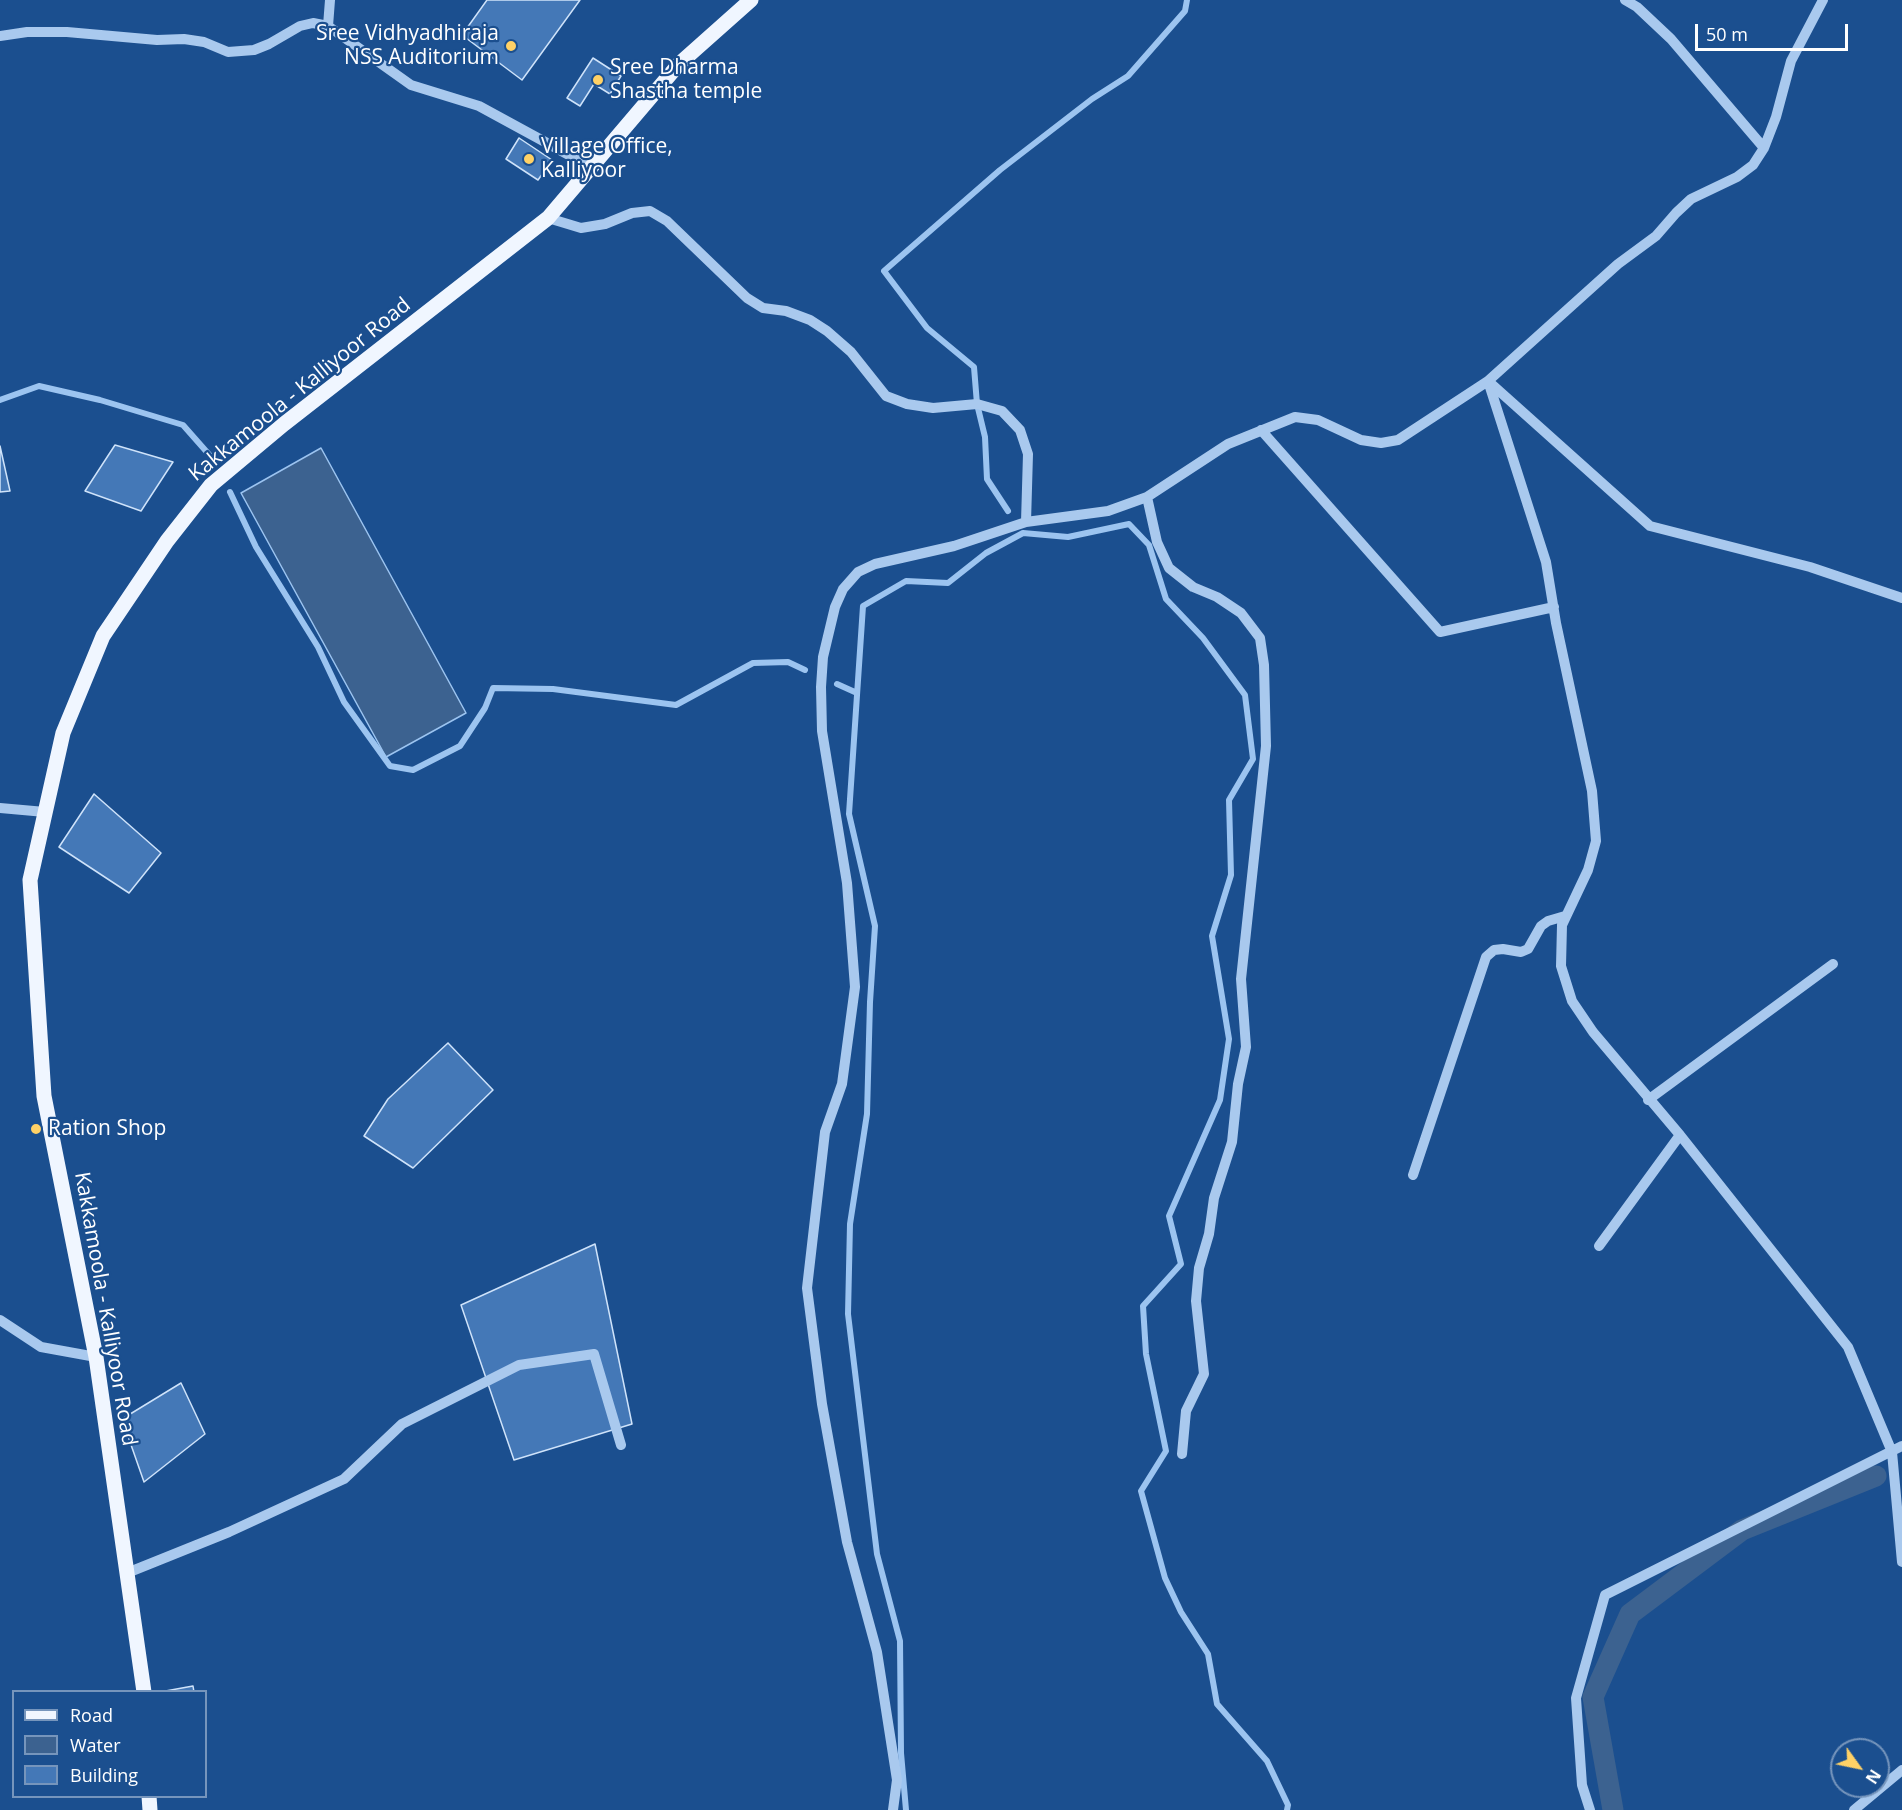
<!DOCTYPE html>
<style>
body{margin:0}
#map{position:relative;width:1902px;height:1810px;overflow:hidden;background:#1b4f8f;font-family:"Open Sans",sans-serif}
canvas{display:block}
.legend{position:absolute;left:12px;top:1690px;width:195px;height:108px;box-sizing:border-box;background:#1b4f8f;border:2px solid #7695bc;margin:0;padding:8px 10px;list-style:none;font-size:18px;color:#fff}
.legend li{display:flex;align-items:center;gap:12px;height:30px}
.legend b{width:30px;border:2px solid #7695bc}
.north{position:absolute;left:1830px;top:1738px;width:60px;height:60px;box-sizing:border-box;background:#1b4f8f;border:2px solid #7695bc;border-radius:50%;rotate:123deg;font-size:16px;font-weight:700;line-height:24px;text-align:center;color:#fff}
.north::after{content:'';display:block;margin:auto;width:21px;height:27px;background:#ffd166;clip-path:polygon(50% 0,100% 100%,50% 72%,0 100%)}
.scale{position:absolute;left:1695px;top:24px;width:153px;height:27px;box-sizing:border-box;border:3px solid #fff;border-top:0;padding-left:8px;font-size:18px;line-height:21px;white-space:nowrap;color:#fff;-webkit-text-stroke:4px #1b4f8f;paint-order:stroke}
</style>
<div id="map">
<canvas width="1902" height="1810"></canvas>
<ul class="legend">
<li><b style="height:8px;background:#f0f6ff"></b>Road</li>
<li><b style="height:16px;background:#3c6290"></b>Water</li>
<li><b style="height:16px;background:#4478b7"></b>Building</li>
</ul>
<div class="north">N</div>
<div class="scale">50 m</div>
</div>
<script>
const c = document.querySelector('canvas').getContext('2d');
c.lineJoin = 'round';
function fillPath(path, color) { c.fillStyle = color; c.fill(path, 'evenodd'); }
const toPath = rows => new Path2D(rows.map(r => 'M' + r).join(''));
function strokePath(path, color, width, dash) { c.strokeStyle = color; c.lineWidth = width; c.lineCap = dash ? 'butt' : 'round'; c.setLineDash(dash || []); c.stroke(path); }
function write(font, color, halo, rows, align = 'center') {
  c.font = font + ' "Open Sans",sans-serif'; c.lineWidth = 4.5; c.setLineDash([]); c.textBaseline = 'middle'; c.strokeStyle = halo; c.fillStyle = color; for (const [text, x, y, turn = 0] of rows) {
    c.save(); c.translate(x, y); c.rotate((+turn || 0) * Math.PI / 180); c.textAlign = isNaN(turn) ? turn : align; if (halo) c.strokeText(text, 0, 0); c.fillText(text, 0, 0); c.restore();
  }
}
const water = toPath([
 [321,448,466,713,386,757,241,493,321,448]
]);
fillPath(water, '#3c6290');
strokePath(water, '#9cc4f0', 1.5);
strokePath(toPath([
 [0,400,39,386,100,400,183,425,213,459],
 [230,492,256,547,318,647,344,702,390,766,413,770,460,746,485,708,493,688,553,689,676,705,753,663,788,662,805,670],
 [1008,511,987,479,985,437,977,404,974,367,927,328,884,271,1000,170,1092,99,1128,76,1185,11,1187,0],
 [837,684,857,693],
 [906,1810,901,1753,900,1641,877,1554,848,1314,850,1224,867,1114,870,1002,875,926,849,814,863,606,906,581,948,583,986,553,1023,533,1068,537,1129,524,1149,545,1166,599,1203,638,1245,695,1253,759,1229,800,1231,875,1212,936,1229,1039,1220,1100,1169,1216,1181,1264,1143,1306,1146,1354,1166,1451,1141,1491,1165,1578,1181,1612,1208,1654,1217,1704,1267,1761,1288,1805,1287,1810]
]), '#9cc4f0', 6);
strokePath(toPath([
 [1613,1810,1593,1697,1630,1614,1742,1530,1876,1476]
]), '#3c6290', 21);
const building = toPath([
 [487,0,580,0,522,80,462,35,487,0],
 [593,58,621,76,610,94,594,84,580,106,567,98,593,58],
 [519,138,552,160,538,180,506,159,519,138],
 [115,445,173,462,141,511,85,491,115,445],
 [0,446,10,491,0,492,0,446],
 [94,794,161,853,129,893,59,847,94,794],
 [448,1043,493,1090,413,1168,364,1136,388,1099,448,1043],
 [595,1244,632,1424,514,1460,461,1305,595,1244],
 [181,1383,205,1434,144,1482,122,1419,181,1383],
 [193,1686,194,1692,160,1692,193,1686]
]);
fillPath(building, '#4478b7');
strokePath(building, '#cfe3fa', 1.5);
strokePath(toPath([
 [1625,0,1637,7,1671,39,1764,148],
 [328,26,330,0],
 [0,36,27,32,67,32,157,40,184,39,204,42,228,52,254,50,269,44,300,26,313,23,328,26,411,85,479,106,591,167],
 [548,218,581,228,605,224,632,213,650,211,667,221,747,298,763,308,786,311,810,320,827,331,851,352,886,396,907,404,933,408,977,404,1002,411,1020,430,1028,454,1026,522,1108,511,1147,497,1228,444,1295,417,1318,420,1361,440,1381,443,1398,440,1488,381,1618,264,1656,236,1676,213,1691,199,1737,177,1753,165,1764,148,1776,117,1791,61,1823,0],
 [1488,381,1546,562,1556,623,1592,791,1596,841,1588,870,1562,925,1561,966,1572,1001,1593,1032,1680,1135,1848,1347,1892,1452,1902,1562],
 [1488,381,1650,526,1810,567,1902,598],
 [1261,430,1440,632,1554,607],
 [1147,497,1157,542,1169,568,1193,587,1217,597,1241,613,1260,638,1264,665,1266,746,1241,979,1246,1047,1238,1084,1232,1142,1214,1198,1209,1234,1199,1268,1196,1301,1204,1374,1186,1411,1182,1454],
 [0,808,45,812],
 [1648,1100,1833,964],
 [1413,1175,1486,957,1494,950,1503,949,1521,952,1528,949,1541,926,1548,921,1565,916],
 [1599,1246,1680,1135],
 [0,1320,41,1347,96,1357],
 [127,1573,229,1532,344,1479,402,1424,519,1365,594,1354,621,1445],
 [893,1810,897,1780,877,1652,847,1542,822,1404,807,1288,825,1132,842,1084,855,987,847,883,822,731,821,687,823,657,835,607,843,589,858,572,875,564,954,546,1026,522],
 [1590,1810,1582,1785,1576,1698,1605,1595,1902,1446],
 [1854,1810,1902,1770]
]), '#a9c9ee', 10);
strokePath(toPath([
 [144,1692,96,1357,44,1096,30,880,63,733,103,636,167,541,211,485,284,424,548,218,679,64,751,0],
 [149,1796,150,1810]
]), '#f0f6ff', 15);
for (const [x, y, r, color] of [
 [511,46,6,"#ffd166"],
 [598,80,6,"#ffd166"],
 [529,159,6,"#ffd166"],
 [36,1129,6,"#ffd166"]
]) { const dot = new Path2D(); dot.arc(x, y, r, 0, 2 * Math.PI); c.fillStyle = color; c.fill(dot); strokePath(dot, '#1b4f8f', 2); }
write('21px', '#fff', '#1b4f8f', [
 ["Sree Vidhyadhiraja",499,34,"right"],
 ["NSS Auditorium",499,58,"right"],
 ["Sree Dharma",610,68],
 ["Shastha temple",610,92],
 ["Village Office,",541,147],
 ["Kalliyoor",541,171],
 ["Ration Shop",48,1129]
], 'left');
write('21px', '#fff', '#1b4f8f', [
 ["Kakkamoola - Kalliyoor Road",300,390,-39],
 ["Kakkamoola - Kalliyoor Road",105,1309,80]
]);
</script>
